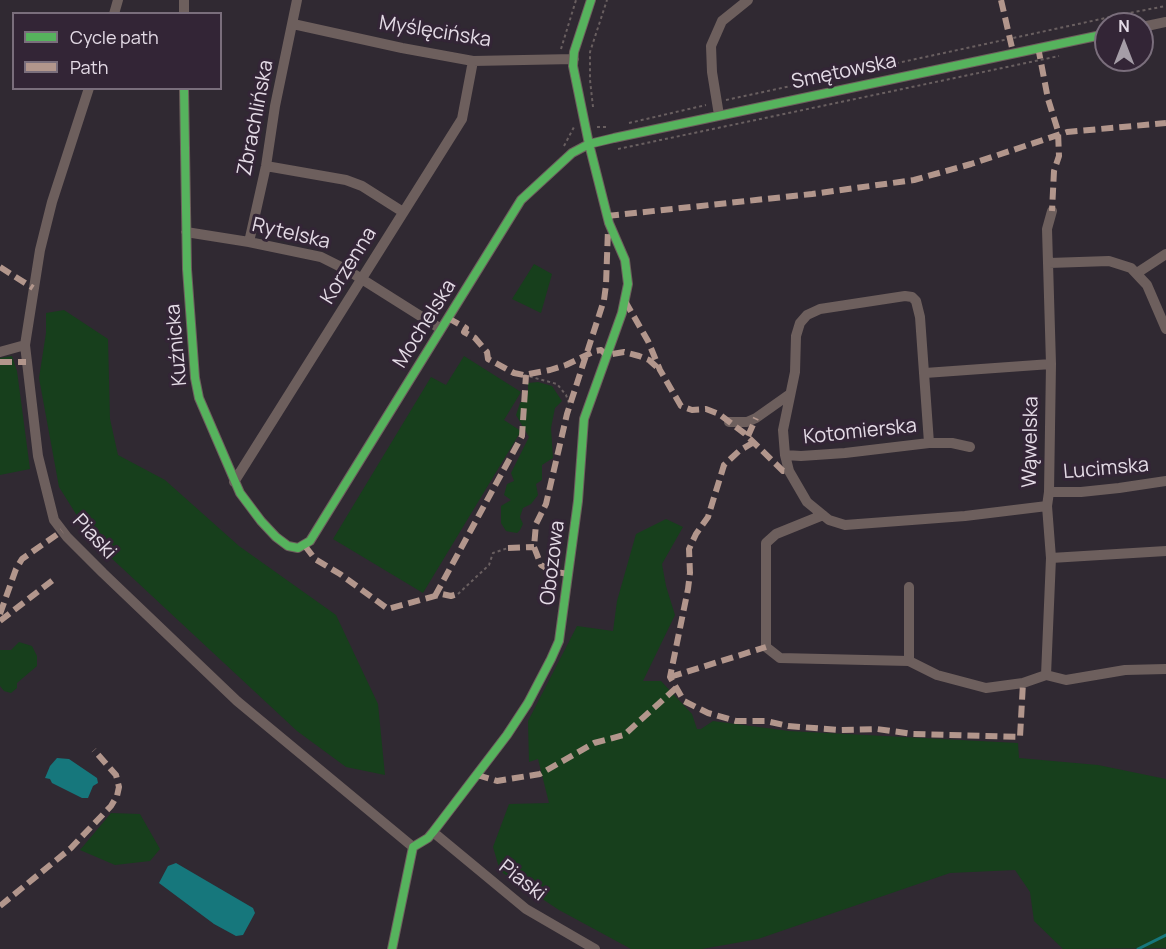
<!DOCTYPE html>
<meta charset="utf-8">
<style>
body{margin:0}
#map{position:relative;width:1166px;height:949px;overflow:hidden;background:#302932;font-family:Manrope,sans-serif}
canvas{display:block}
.legend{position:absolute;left:12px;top:12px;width:210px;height:78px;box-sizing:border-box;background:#332536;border:2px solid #7a6e7c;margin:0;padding:8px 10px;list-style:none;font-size:18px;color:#e4dbe6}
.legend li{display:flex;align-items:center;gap:12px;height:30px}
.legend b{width:30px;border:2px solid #7a6e7c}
.north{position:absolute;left:1094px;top:12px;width:60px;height:60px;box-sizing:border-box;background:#332536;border:2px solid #7a6e7c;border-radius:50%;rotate:0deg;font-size:16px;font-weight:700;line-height:24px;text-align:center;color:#e4dbe6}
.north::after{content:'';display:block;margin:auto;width:21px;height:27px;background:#a59da7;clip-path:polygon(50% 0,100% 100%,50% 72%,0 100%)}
</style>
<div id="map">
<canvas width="1166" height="949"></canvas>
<ul class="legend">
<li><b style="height:8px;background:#56b35d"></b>Cycle path</li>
<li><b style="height:8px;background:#b2968c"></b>Path</li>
</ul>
<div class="north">N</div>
</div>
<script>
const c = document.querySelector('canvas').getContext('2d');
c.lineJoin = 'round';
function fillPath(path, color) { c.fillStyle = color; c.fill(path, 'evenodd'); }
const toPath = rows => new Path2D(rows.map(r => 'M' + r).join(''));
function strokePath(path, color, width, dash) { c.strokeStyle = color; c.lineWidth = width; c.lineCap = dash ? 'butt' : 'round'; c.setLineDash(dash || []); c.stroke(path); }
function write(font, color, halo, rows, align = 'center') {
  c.font = font + ' Manrope,sans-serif'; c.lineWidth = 6; c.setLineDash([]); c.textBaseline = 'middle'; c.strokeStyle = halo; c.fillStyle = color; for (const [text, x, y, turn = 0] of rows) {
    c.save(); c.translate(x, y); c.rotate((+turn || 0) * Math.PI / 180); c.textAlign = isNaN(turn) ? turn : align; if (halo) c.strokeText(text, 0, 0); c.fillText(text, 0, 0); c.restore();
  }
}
fillPath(toPath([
 [534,264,552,274,541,313,512,299],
 [64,310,108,339,110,419,118,455,165,480,239,546,336,615,378,704,385,775,346,767,297,731,93,541,59,487,39,378,46,333,46,313],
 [12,356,17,371,30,469,0,475,0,358],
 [464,356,521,392,504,420,521,431,423,593,333,539,431,377,446,385],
 [538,382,552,386,562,401,555,408,551,428,553,458,542,465,542,480,536,484,538,495,531,504,523,508,520,517,523,524,520,530,517,533,511,532,506,531,501,523,501,506,511,500,504,495,507,484,514,481,511,473,529,437,516,415,520,403,528,395,528,383],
 [666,519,683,527,662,564,666,586,675,615,643,681,661,681,692,714,697,729,701,729,713,721,789,731,1018,743,1019,758,1098,765,1166,779,1166,948,1063,949,1034,921,1030,892,1015,870,950,873,758,939,702,949,631,949,559,910,500,871,493,847,509,804,549,803,538,759,529,762,528,721,577,626,613,631,617,601,636,534],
 [19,642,32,646,37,656,37,666,17,683,17,688,11,693,4,691,0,686,0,650,11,650],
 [111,813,140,814,160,849,150,861,115,865,80,850]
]), '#173f1c');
fillPath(toPath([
 [57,758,69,759,97,778,98,783,93,786,88,798,82,798,52,783,50,779,45,778,50,766],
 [176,863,253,908,255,913,243,935,236,936,214,924,159,883,168,866]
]), '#16777c');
strokePath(toPath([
 [1138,949,1166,935]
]), '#16777c', 3);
strokePath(toPath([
 [561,49,576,0],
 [726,100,1129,13,1166,6],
 [593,107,590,80,590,52,607,0],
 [629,123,706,105],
 [597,127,609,127],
 [564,146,574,127],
 [618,149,1059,56],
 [524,375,557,384,566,395,570,406],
 [458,594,489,565,493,553,508,548]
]), '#695f60', 2, [3, 3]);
strokePath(toPath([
 [184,0,184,14],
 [114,14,118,0],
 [293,24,402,48,473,61,574,59],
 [1142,27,1166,22],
 [89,88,52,202,40,250,25,345,38,456,54,520,67,537,103,573,237,701,413,847],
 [184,88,187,269,195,378,199,398,240,493,261,521,276,537,288,546,298,548,310,541,521,200,572,153,589,144,614,138,1106,34],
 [719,115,712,72,711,46,722,21,748,0],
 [266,166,346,180,362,186,403,212],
 [186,232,249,242,321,257,349,271,441,329],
 [249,242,266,166,275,106,297,0],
 [1049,263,1109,261,1131,268,1147,285,1166,329],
 [1137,273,1166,254],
 [0,352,25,345],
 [925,373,1051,364],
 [729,422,747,422,756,418,790,394],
 [929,443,920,317,916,301,912,297,905,296,820,309,807,315,800,323,796,336,795,372,783,430,785,455,801,456,845,453,929,443,952,443,970,447],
 [785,455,789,471,807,502,829,520,845,525,965,516,1047,506],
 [234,482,462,119,473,61],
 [1049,492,1081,492,1119,488,1166,481],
 [823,515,776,534,766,543,766,647,780,658,909,661,937,675,986,688,1023,683,1046,675],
 [1051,558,1166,551],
 [909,587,909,661],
 [1046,675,1051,558,1047,506,1049,492,1051,364,1047,229,1052,211],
 [1046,675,1066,680,1125,670,1166,669],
 [433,832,526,909,595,949],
 [392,949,413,847,428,838,433,832,507,735,528,703,551,659,559,641,578,501,584,419,622,313,628,284,625,260,609,223,589,144,573,66,574,52,591,0]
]), '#6d5f5d', 10);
strokePath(toPath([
 [1001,0,1013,52],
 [1038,47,1048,99,1058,131,1059,156,1054,171,1052,211],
 [607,216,812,194,914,180,971,164,1067,132,1166,123],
 [0,267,33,288],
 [625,301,648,341,660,370,681,406,692,410,706,409,719,414,744,433,783,471,789,471],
 [448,318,466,328,464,332,475,338,487,352,488,359,514,373,524,375,550,370,566,365,595,351,601,350,606,355,624,352,639,356,649,360,658,368],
 [0,362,26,362],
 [748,436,756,418],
 [754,442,739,451,724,465,708,517,696,534,689,549,690,573,688,589,670,677,684,701,708,713,736,721,766,721,788,726,840,730,877,729,913,734,1020,737,1023,683],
 [305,546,315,559,340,574,388,609,442,594,451,596,458,594],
 [508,548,534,547],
 [568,574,551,571,541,565,534,547,536,524,546,504,567,414,604,300,606,285,608,229],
 [435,596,522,436,526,375],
 [0,614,16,569,22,559,62,531],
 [0,621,53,580],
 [670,677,766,647],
 [477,775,497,781,540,774,594,743,624,735,676,688],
 [0,906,71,848,111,806,117,796,119,787,116,775,94,750]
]), '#b2968c', 6, [12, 6]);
strokePath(toPath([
 [184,88,187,269,195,378,199,398,240,493,261,521,276,537,288,546,298,548,310,541,521,200,572,153,589,144,614,138,1106,34],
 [392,949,413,847,428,838,433,832,507,735,528,703,551,659,559,641,578,501,584,419,622,313,628,284,625,260,609,223,589,144,573,66,574,52,591,0]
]), '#56b35d', 8);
write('20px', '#e4dbe6', '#332536', [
 ["Myślęcińska",435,32,9],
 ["Smętowska",844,72,-12],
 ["Zbrachlińska",256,118,-79],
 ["Rytelska",291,234,13],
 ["Korzenna",349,266,-58],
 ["Mochelska",425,324,-58],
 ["Kuźnicka",177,345,-95],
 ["Kotomierska",860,432,-6],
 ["Wąwelska",1031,442,-89],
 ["Lucimska",1106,469,-5],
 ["Piaski",94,537,47],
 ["Obozowa",553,563,-83],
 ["Piaski",522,881,38]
]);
</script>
